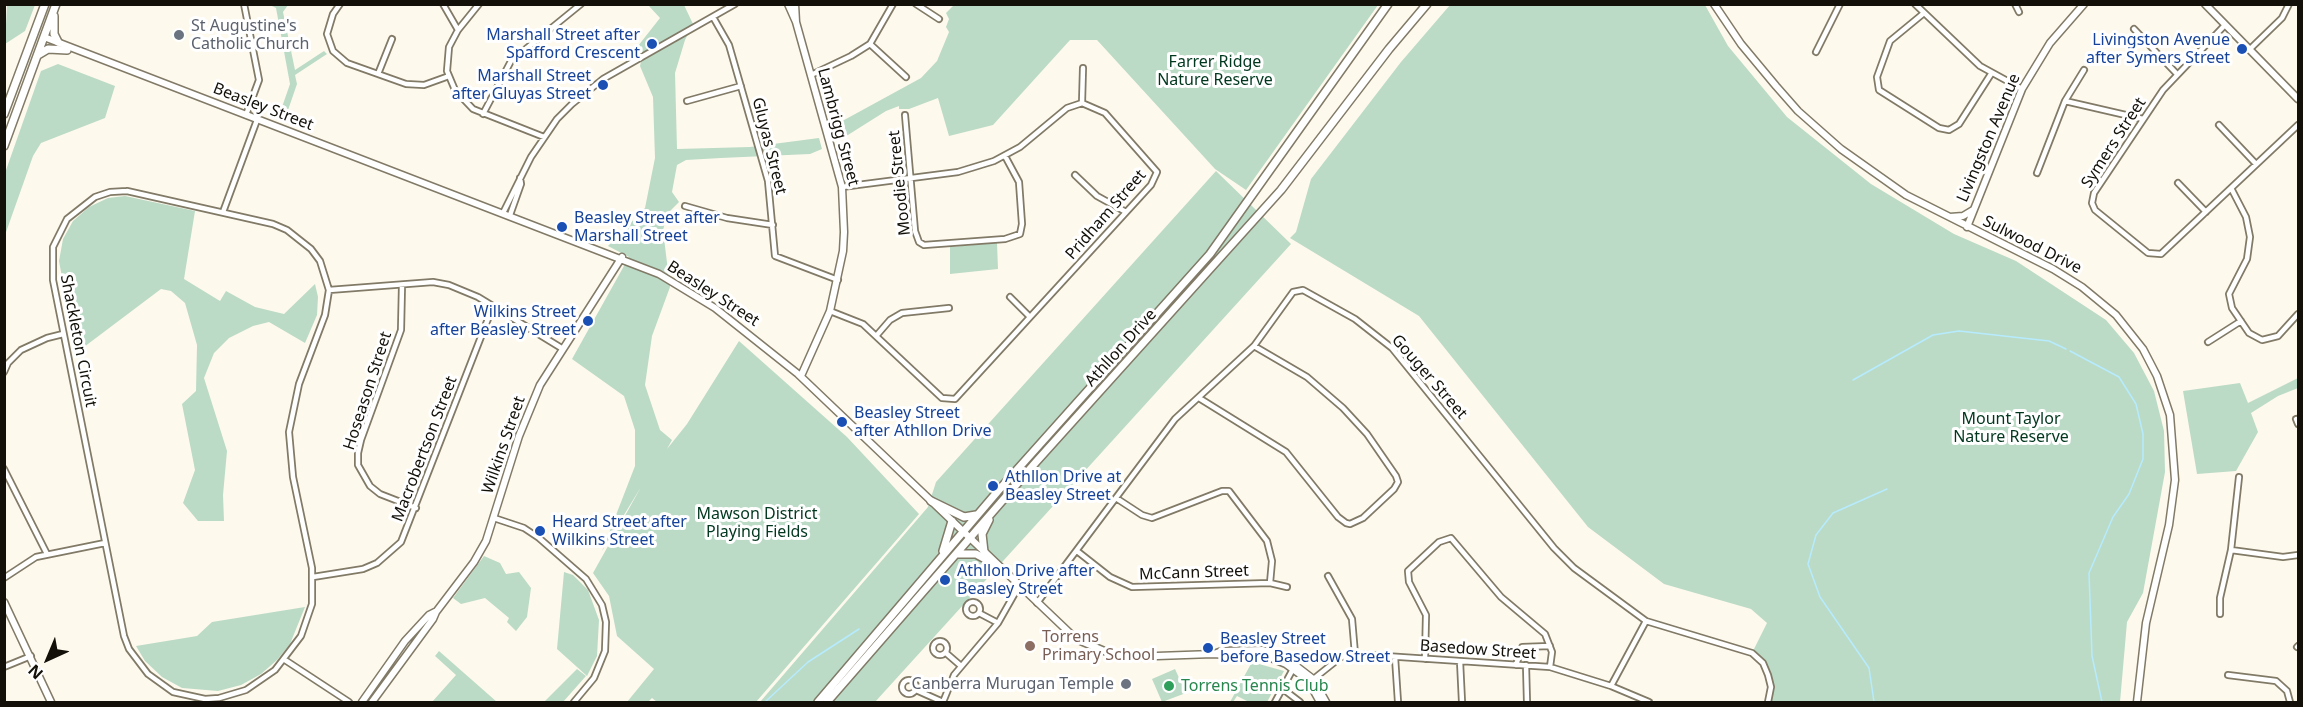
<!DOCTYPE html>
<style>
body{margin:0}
#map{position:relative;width:2303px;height:707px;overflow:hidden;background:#fef9ed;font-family:"Noto Sans",sans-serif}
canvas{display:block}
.frame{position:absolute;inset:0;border:6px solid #121009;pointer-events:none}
.north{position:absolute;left:18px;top:629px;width:60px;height:60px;-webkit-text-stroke:4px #fff;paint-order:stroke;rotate:224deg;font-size:16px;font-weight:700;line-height:24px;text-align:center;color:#121009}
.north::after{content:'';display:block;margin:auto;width:21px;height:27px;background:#121009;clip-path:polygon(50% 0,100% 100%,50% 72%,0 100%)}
</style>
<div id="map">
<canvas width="2303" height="707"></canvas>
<div class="frame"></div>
<div class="north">N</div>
</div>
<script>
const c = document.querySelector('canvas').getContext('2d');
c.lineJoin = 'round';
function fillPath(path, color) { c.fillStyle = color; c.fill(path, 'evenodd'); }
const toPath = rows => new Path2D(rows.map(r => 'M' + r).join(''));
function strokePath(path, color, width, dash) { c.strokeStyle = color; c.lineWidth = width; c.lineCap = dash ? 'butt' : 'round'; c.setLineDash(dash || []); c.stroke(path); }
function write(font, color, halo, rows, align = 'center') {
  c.font = font + ' "Noto Sans",sans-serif'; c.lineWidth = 6; c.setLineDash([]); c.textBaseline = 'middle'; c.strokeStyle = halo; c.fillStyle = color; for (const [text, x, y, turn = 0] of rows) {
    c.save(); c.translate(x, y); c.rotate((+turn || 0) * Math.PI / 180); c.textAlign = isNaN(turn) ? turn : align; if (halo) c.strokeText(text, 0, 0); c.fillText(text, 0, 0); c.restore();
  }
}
fillPath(toPath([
 [7,5,35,5,25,31,5,44],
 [270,5,288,5,283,12,295,70,324,51,327,54,295,75,297,84,287,113,281,110,290,84,276,8],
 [648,5,684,5,693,24,685,40,675,73,677,149,750,147,819,138,822,149,810,154,721,158,686,160,677,165,672,192,679,202,668,213,663,230,670,287,652,336,645,385,660,430,672,440,667,449,687,424,739,341,847,437,919,514,756,702,657,702,652,698,648,702,627,702,654,669,617,636,609,596,593,573,641,487,602,551,635,466,635,430,624,396,572,359,629,257,608,246,645,208,655,158,653,97,640,66,643,53,638,46,660,18],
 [954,5,954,4,1378,5,1246,190,1215,169,1097,40,1070,40,993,125,949,136,938,98,909,109,899,109,899,106,886,111,840,140,835,125,921,78,937,61,949,32,946,27,949,19,946,13],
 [1450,5,1705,5,1728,46,1787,117,1871,184,1954,234,2016,261,2106,320,2134,353,2154,391,2164,431,2165,472,2143,593,2127,622,2120,702,1768,702,1771,687,1763,663,1752,653,1767,623,1751,609,1664,584,1588,527,1419,316,1290,238,1296,232,1311,179,1401,62],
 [58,64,115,86,105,118,41,143,33,156,5,235,5,173,41,71],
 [1216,171,1291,244,875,702,760,702,928,507,936,482],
 [125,196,195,211,184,279,220,301,226,291,255,307,284,314,315,284,318,297,317,315,305,343,269,322,253,326,229,338,214,353,204,378,227,451,223,495,224,521,198,521,183,503,195,470,182,404,196,391,197,345,185,303,171,291,161,289,76,353,59,261,63,239,73,221,89,207,108,198],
 [997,243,998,269,950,274,950,247],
 [2298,378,2298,388,2278,396,2251,413,2258,432,2236,471,2197,474,2183,391,2240,383,2248,403],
 [484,556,500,563,506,574,519,572,531,588,527,617,516,631,507,622,509,618,485,598,461,604,453,598],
 [564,572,573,575,588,590,599,620,597,656,587,676,557,649],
 [305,607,290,644,277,660,261,674,241,685,218,691,182,688,162,677,145,661,136,646,197,636,212,622],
 [439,651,497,702,432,702,456,675,435,656],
 [1252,662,1284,671,1267,702,1249,702,1237,696,1233,702,1230,702],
 [577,669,586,676,563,702,544,702],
 [1175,669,1186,693,1162,702,1152,679]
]), '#bbdbc7');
strokePath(toPath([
 [2070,351,2119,377,2136,404,2143,434,2143,459,2129,494,2113,517,2089,573,2092,656,2102,702],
 [1853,380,1933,335,1959,331,2049,341,2066,349],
 [765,702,808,662,859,629],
 [1874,702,1869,668,1820,597,1808,564,1816,535,1833,513,1887,489]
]), '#b7ebfe', 1.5);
const street = toPath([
 [244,4,259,80,246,115],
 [340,4,333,14,327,34,333,51,347,63,406,84,424,85,449,76],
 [443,4,458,30],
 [479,4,458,30,449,47,447,71,455,90,473,109,544,137],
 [916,4,939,19],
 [1915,4,1980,66,2022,89],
 [2015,4,2019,12],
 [1924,13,1890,41,1877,77,1879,90,1939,128,1949,130,1959,124,1991,74],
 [713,17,729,45,768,181,775,256,838,280],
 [2225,25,2163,90,2094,193,2092,203,2095,210,2148,253,2161,254,2298,125],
 [2134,29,2176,73],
 [870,44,906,77],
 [2249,50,2282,18,2289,4],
 [1816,52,1840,4],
 [2084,70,2065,101,2143,119],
 [378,74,392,39],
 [811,75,851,56,870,44,893,4],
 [687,101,741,86],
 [1082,103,1083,68],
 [483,114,511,61,581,4],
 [905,115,915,231,919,242,924,245,1005,239,1020,234,1022,224,1019,182,1005,156],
 [2219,125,2256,164],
 [2037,173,2065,101],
 [1075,175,1097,196,1126,212],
 [2178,183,2206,212],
 [2231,188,2246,217,2250,237,2247,259,2229,294,2232,308,2249,333,2262,340,2278,336,2298,314],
 [127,191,273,224,287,230,311,249,320,261,329,290,325,315,299,384,289,432,293,477,312,568,312,604,301,636,275,670,246,690,219,698,205,699,173,692,148,674,129,649,124,636,53,280,53,247,67,219,95,197,110,192,127,191],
 [685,206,727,218,773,225],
 [223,212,257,120],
 [503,213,531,157,557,119,572,104,603,79,735,4],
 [510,215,521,184,520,178],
 [402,285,401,330,361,440,358,453,358,465,370,486,380,494,416,508],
 [329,290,433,282,449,285,478,297,563,349],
 [1010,297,1030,317],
 [830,311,863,324,942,398,955,399,1151,185,1157,172,1105,113,1082,103,1067,108,1020,147,994,161,958,172,842,187],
 [877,335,890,320,902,313,949,308],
 [2208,342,2241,321],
 [4,372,8,363,21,350,47,338,63,334],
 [1199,398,1286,452,1338,517,1346,523,1350,524,1363,518,1394,489,1398,482,1396,476,1367,434,1343,408,1307,377,1254,346],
 [2296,419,2298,424],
 [4,469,47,554],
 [1116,498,1142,515,1152,518,1222,491,1229,491,1267,541,1272,561,1270,583],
 [494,518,524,528,539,538,586,579,602,605,606,622,605,651,594,678,574,702],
 [2231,550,2239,477],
 [1077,551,1110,577,1132,587,1270,583,1287,587],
 [1328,576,1352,619,1355,654],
 [313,577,363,569,377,563,401,542,493,306],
 [4,578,36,557,105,543],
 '966 609a7 7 0 1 1 14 0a7 7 0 1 1-14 0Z',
 [1037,603,1175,419,1254,346,1293,292,1303,290,1355,319,1392,348,1554,548,1574,568,1646,621,1752,653,1763,663,1768,675,1771,687,1768,702],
 [979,613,998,623],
 [2220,614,2220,598,2231,550,2283,557,2298,555],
 '933 648a7 7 0 1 1 14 0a7 7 0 1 1-14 0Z',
 [2297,647,2298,646],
 [946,653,961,666],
 [1395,657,1398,702],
 [1425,659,1426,615,1409,582,1408,571,1439,542,1451,538,1501,597,1545,634,1552,652,1550,667],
 [285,660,349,702],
 [1460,661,1462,702],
 [1516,665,1522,647,1550,646],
 [1526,665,1527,702],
 [4,667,31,656],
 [2228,675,2276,681,2287,691,2290,702],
 '902 687a7 7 0 1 1 14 0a7 7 0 1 1-14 0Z',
 [1311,681,1341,657,1355,654,1550,667,1611,686,1649,702],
 [1611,686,1646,621],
 [1283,689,1300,702],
 [916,690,943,702],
 [943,702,954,675,998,623,1019,586],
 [1275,702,1293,669]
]);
const secondary = toPath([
 [788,4,796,22],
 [795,4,796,22,842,187,844,232,843,251,830,311,801,376],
 [1714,4,1741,44,1776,86,1798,111,1841,149,1906,195,2053,269,2082,287,2116,315,2143,349,2157,376,2170,415,2175,480,2169,525,2146,623,2137,702],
 [2205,4,2298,99],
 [44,37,659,274,715,308,798,374,1076,639,1109,653,1129,657,1213,654,1271,658,1286,664,1301,675,1310,684,1320,702],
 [1950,217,1963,216,1973,210],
 [1967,227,2022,89,2050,43,2084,4],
 [4,602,51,702],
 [1214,654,1222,651,1263,650,1283,656,1313,679,1326,702],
 [362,702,405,641,429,615,435,612],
 [372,702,433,619,436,612,474,562,486,541,519,436,540,385,622,257]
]);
const primary = toPath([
 [54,16,54,34,58,42],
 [38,55,48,49,67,50],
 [4,114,45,4],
 [4,146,56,4],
 [931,501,964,517,976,515],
 [943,551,952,521],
 [984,552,982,534,989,520],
 [957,554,976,554,998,566],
 [818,702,998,491,1210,254,1388,4],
 [827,702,1036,462,1281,190,1389,49,1427,4]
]);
strokePath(street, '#817a67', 8);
strokePath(secondary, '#817a67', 9);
strokePath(primary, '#817a67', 10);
strokePath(street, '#fff', 4.5);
strokePath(secondary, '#fff', 6);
strokePath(primary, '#fff', 7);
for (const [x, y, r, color] of [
 [179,35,6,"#6b7280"],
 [652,44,6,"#1a4fb4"],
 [2242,49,6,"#1a4fb4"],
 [603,85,6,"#1a4fb4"],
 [562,227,6,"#1a4fb4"],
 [588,321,6,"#1a4fb4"],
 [842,422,6,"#1a4fb4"],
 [993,486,6,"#1a4fb4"],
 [540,531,6,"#1a4fb4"],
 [945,580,6,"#1a4fb4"],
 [1030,646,6,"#8d6e63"],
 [1208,648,6,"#1a4fb4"],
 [1126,684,6,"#6b7280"],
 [1169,686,6,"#2e9e5b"]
]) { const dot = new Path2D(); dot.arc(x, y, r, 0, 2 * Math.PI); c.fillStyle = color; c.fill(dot); strokePath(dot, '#fff', 2); }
write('16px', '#5b616d', '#fff', [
 ["St Augustine's",191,26],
 ["Catholic Church",191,44],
 ["Canberra Murugan Temple",1114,684,"right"]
], 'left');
write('16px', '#164399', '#fff', [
 ["Marshall Street after",640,35,"right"],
 ["Spafford Crescent",640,53,"right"],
 ["Livingston Avenue",2230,40,"right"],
 ["after Symers Street",2230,58,"right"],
 ["Marshall Street",591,76,"right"],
 ["after Gluyas Street",591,94,"right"],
 ["Beasley Street after",574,218],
 ["Marshall Street",574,236],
 ["Wilkins Street",576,312,"right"],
 ["after Beasley Street",576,330,"right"],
 ["Beasley Street",854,413],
 ["after Athllon Drive",854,431],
 ["Athllon Drive at",1005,477],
 ["Beasley Street",1005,495],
 ["Heard Street after",552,522],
 ["Wilkins Street",552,540],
 ["Athllon Drive after",957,571],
 ["Beasley Street",957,589],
 ["Beasley Street",1220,639],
 ["before Basedow Street",1220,657]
], 'left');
write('16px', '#00371e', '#fff', [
 ["Farrer Ridge",1215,62],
 ["Nature Reserve",1215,80],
 ["Mount Taylor",2011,419],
 ["Nature Reserve",2011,437],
 ["Mawson District",757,514],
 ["Playing Fields",757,532]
]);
write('16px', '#121009', '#fff', [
 ["Beasley Street",263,107,21],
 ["Lambrigg Street",838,127,75],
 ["Livingston Avenue",1989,138,-67],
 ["Symers Street",2114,143,-57],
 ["Gluyas Street",769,146,76],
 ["Moodie Street",900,183,-96],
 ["Pridham Street",1106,215,-49],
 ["Sulwood Drive",2032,245,27],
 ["Beasley Street",713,294,33],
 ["Shackleton Circuit",78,341,79],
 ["Athllon Drive",1121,348,-48],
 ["Gouger Street",1429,377,49],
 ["Hoseason Street",368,391,-72],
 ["Wilkins Street",504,445,-71],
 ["Macrobertson Street",425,449,-69],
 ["McCann Street",1194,573,-2],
 ["Basedow Street",1478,650,4]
]);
write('16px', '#785e54', '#fff', [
 ["Torrens",1042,637],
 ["Primary School",1042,655]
], 'left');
write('16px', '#27864d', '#fff', [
 ["Torrens Tennis Club",1181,686]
], 'left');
</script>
